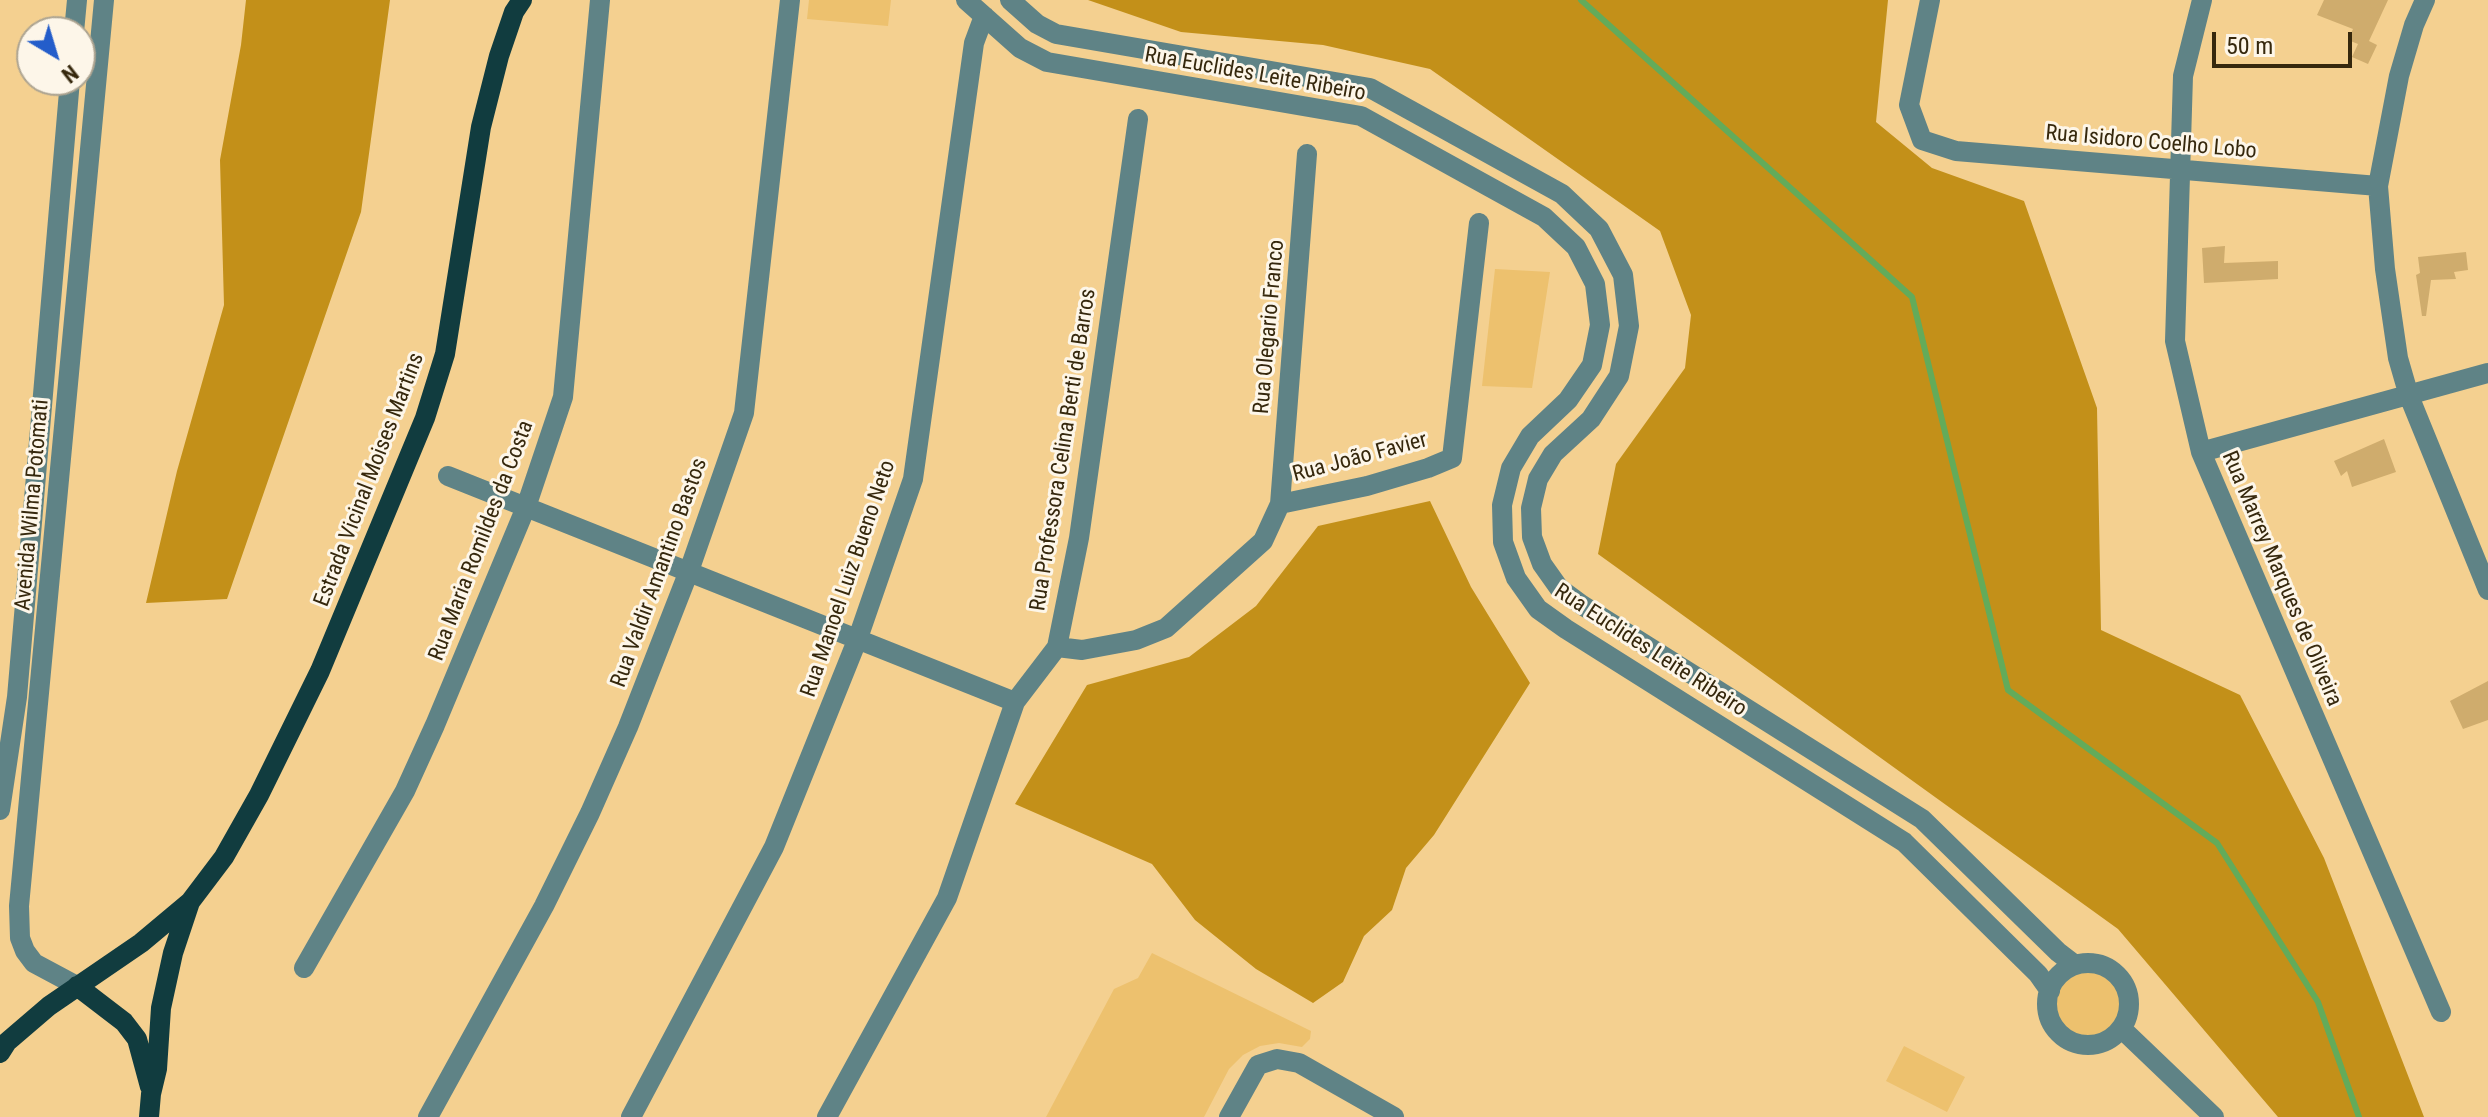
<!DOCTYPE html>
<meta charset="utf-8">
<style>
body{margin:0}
#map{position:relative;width:2488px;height:1117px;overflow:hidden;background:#f4d090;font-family:"Roboto Condensed",sans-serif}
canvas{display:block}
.north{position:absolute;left:16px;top:16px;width:80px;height:80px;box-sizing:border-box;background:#fdf6e9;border:2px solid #ada491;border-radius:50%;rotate:142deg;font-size:22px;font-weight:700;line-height:32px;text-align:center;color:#36280d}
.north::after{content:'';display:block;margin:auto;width:28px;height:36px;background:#245dca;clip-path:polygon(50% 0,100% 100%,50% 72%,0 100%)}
.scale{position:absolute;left:2212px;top:32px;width:140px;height:36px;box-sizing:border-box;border:4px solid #36280d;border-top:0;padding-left:10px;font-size:24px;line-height:28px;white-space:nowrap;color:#36280d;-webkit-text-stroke:6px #fdf6e9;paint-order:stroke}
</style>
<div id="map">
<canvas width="2488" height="1117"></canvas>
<div class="north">N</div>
<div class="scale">50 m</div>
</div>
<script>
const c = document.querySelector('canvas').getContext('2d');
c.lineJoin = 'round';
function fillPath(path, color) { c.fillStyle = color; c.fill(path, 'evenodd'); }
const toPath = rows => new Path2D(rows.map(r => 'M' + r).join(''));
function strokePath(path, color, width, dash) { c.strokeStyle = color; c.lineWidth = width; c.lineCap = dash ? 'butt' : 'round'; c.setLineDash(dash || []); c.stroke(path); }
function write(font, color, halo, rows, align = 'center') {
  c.font = font + ' "Roboto Condensed",sans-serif'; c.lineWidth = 6; c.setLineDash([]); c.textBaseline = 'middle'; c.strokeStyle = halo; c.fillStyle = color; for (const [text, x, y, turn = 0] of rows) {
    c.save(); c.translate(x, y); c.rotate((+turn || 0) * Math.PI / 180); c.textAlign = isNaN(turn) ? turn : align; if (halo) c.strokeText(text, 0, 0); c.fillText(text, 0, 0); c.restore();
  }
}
fillPath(toPath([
 [809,0,891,0,888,26,807,19],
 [1495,269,1550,272,1532,388,1482,386],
 [1152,953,1311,1031,1310,1039,1302,1047,1279,1043,1260,1046,1243,1055,1229,1069,1204,1117,1046,1117,1114,989,1138,978],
 '2054 1004a34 34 0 1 1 68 0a34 34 0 1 1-68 0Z',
 [1904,1046,1965,1077,1947,1112,1886,1081]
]), '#edc16e');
fillPath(toPath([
 [246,0,390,0,361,212,227,599,146,603,177,471,224,305,220,160,241,45],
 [1088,0,1888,0,1876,122,1932,168,2024,201,2097,408,2101,630,2240,695,2324,858,2424,1117,2278,1117,2118,929,1598,554,1616,464,1685,368,1691,315,1660,231,1430,69,1323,45,1181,32],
 [1430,501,1471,587,1530,683,1434,835,1406,868,1392,910,1364,936,1343,982,1313,1003,1256,969,1195,920,1152,864,1015,804,1087,685,1189,657,1256,606,1318,526]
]), '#c39019');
strokePath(toPath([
 [1581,0,1912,297,2008,690,2217,843,2318,1002,2359,1117]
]), '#63ab5a', 6);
fillPath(toPath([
 [2324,0,2388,0,2369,41,2377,45,2368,64,2352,57,2358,44,2348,40,2353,29,2317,15],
 [2225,246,2224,263,2278,261,2278,279,2204,283,2202,248],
 [2466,252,2468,270,2454,272,2456,279,2431,280,2426,316,2422,316,2416,275,2420,273,2418,257],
 [2384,439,2396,472,2352,487,2347,471,2341,476,2334,461],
 [2488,681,2488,720,2463,729,2450,701]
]), '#cfac6d');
strokePath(toPath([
 [966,0,1020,48,1047,62,1361,116,1544,217,1576,247,1595,284,1600,325,1592,365,1568,400,1530,436,1511,468,1502,505,1503,542,1516,578,1538,609,1566,629,1904,842,2038,974,2050,991],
 [1010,0,1037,24,1056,34,1370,88,1562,194,1599,229,1623,275,1629,326,1619,376,1591,419,1553,454,1538,479,1531,508,1532,537,1542,564,1559,588,1582,605,1922,819,2058,952,2075,965],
 [1930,0,1909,105,1922,140,1956,151,2378,186],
 [2202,0,2183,76,2175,341,2201,452,2441,1012],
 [2425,0,2414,25,2399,76,2378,186,2385,269,2398,358,2409,396,2488,590],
 [74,32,77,0],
 [2201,452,2488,373],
 [448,476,1015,702],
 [1280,504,1307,154],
 [1057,647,1082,650,1136,640,1166,628,1263,541,1280,504,1367,486,1428,468,1452,458,1479,223],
 [0,810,17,697,70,80],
 '2047 1004a41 41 0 1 1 82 0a41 41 0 1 1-82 0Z',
 [304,968,405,791,435,725,526,507,563,397,600,0],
 [77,986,34,963,25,951,20,938,19,906,104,0],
 [2122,1029,2214,1117],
 [428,1117,544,906,590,813,628,727,689,571,744,413,790,0],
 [631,1117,774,847,858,638,913,479,974,43,984,16],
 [827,1117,947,898,1015,702,1057,647,1079,538,1138,119],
 [1229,1117,1258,1065,1277,1059,1299,1063,1394,1117]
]), '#5f8386', 20);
strokePath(toPath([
 [77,986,124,1022,137,1039,150,1087],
 [0,1053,7,1042,49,1006,141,943,190,902,224,857,259,795,320,671,425,418,445,354,481,127,499,56,514,12,522,0],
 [149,1117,151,1094,157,1069,161,1008,173,953,190,902]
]), '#113c3f', 20);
write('22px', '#36280d', '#fdf6e9', [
 ["Rua Euclides Leite Ribeiro",1255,75,10],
 ["Rua Isidoro Coelho Lobo",2151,143,5],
 ["Rua Olegario Franco",1270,327,-85],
 ["Rua Professora Celina Berti de Barros",1064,450,-81],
 ["Rua João Favier",1360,458,-15],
 ["Estrada Vicinal Moises Martins",370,480,-69],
 ["Avenida Wilma Potomati",33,505,-85],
 ["Rua Maria Romildes da Costa",482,541,-69],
 ["Rua Valdir Amantino Bastos",660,573,-70],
 ["Rua Manoel Luiz Bueno Neto",849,579,-71],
 ["Rua Marrey Marques de Oliveira",2281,579,67],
 ["Rua Euclides Leite Ribeiro",1650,651,33]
]);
</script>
